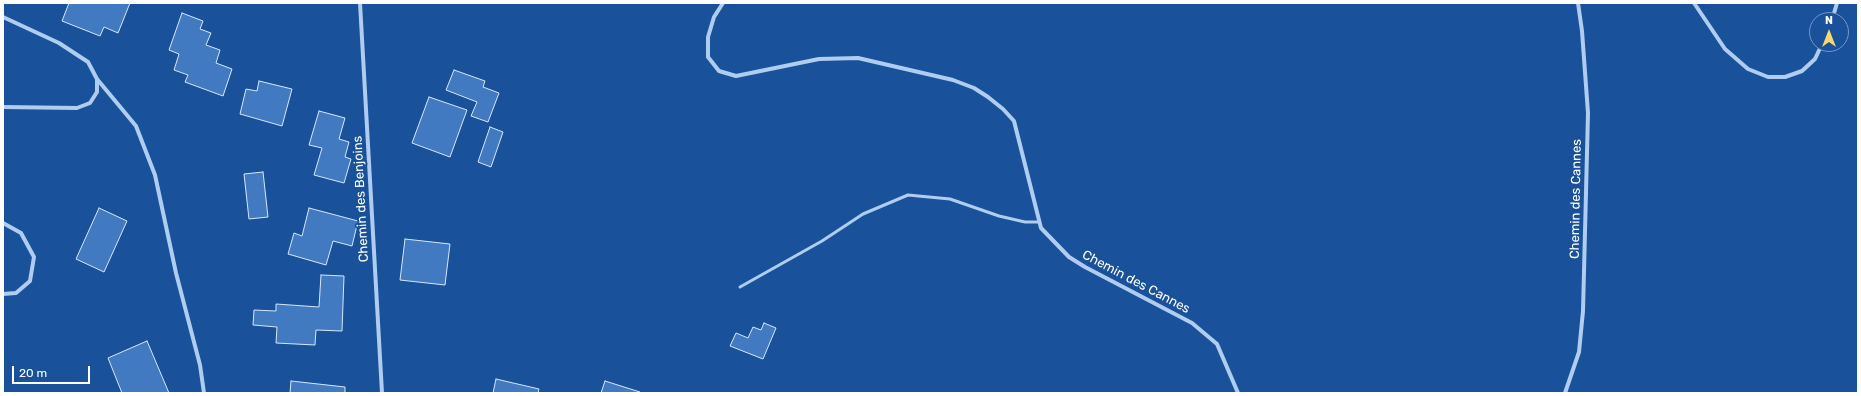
<!DOCTYPE html>
<style>
body{margin:0}
#map{position:relative;width:1861px;height:396px;overflow:hidden;background:#19519b;font-family:Rubik,sans-serif}
canvas{display:block}
.frame{position:absolute;inset:0;border:4px solid #fff;pointer-events:none}
.north{position:absolute;left:1809px;top:12px;width:40px;height:40px;box-sizing:border-box;background:#19519b;border:1px solid #7597c3;border-radius:50%;rotate:0deg;font-size:11px;font-weight:700;line-height:16px;text-align:center;color:#fff}
.north::after{content:'';display:block;margin:auto;width:14px;height:18px;background:#ffd66f;clip-path:polygon(50% 0,100% 100%,50% 72%,0 100%)}
.scale{position:absolute;left:12px;top:366px;width:78px;height:18px;box-sizing:border-box;border:2px solid #fff;border-top:0;padding-left:5px;font-size:12px;line-height:14px;white-space:nowrap;color:#fff;-webkit-text-stroke:3px #19519b;paint-order:stroke}
</style>
<div id="map">
<canvas width="1861" height="396"></canvas>
<div class="frame"></div>
<div class="north">N</div>
<div class="scale">20 m</div>
</div>
<script>
const c = document.querySelector('canvas').getContext('2d');
c.lineJoin = 'round';
function fillPath(path, color) { c.fillStyle = color; c.fill(path, 'evenodd'); }
const toPath = rows => new Path2D(rows.map(r => 'M' + r).join(''));
function strokePath(path, color, width, dash) { c.strokeStyle = color; c.lineWidth = width; c.lineCap = dash ? 'butt' : 'round'; c.setLineDash(dash || []); c.stroke(path); }
function write(font, color, halo, rows, align = 'center') {
  c.font = font + ' Rubik,sans-serif'; c.lineWidth = 4; c.setLineDash([]); c.textBaseline = 'middle'; c.strokeStyle = halo; c.fillStyle = color; for (const [text, x, y, turn = 0] of rows) {
    c.save(); c.translate(x, y); c.rotate((+turn || 0) * Math.PI / 180); c.textAlign = isNaN(turn) ? turn : align; if (halo) c.strokeText(text, 0, 0); c.fillText(text, 0, 0); c.restore();
  }
}
const building = toPath([
 [69,3,130,3,118,33,104,27,100,36,62,21,69,3],
 [182,13,203,21,200,29,211,33,206,45,220,50,216,63,232,69,223,96,185,82,188,75,174,70,179,54,169,50,182,13],
 [454,70,485,81,483,87,499,93,488,122,471,116,477,102,446,90,454,70],
 [259,81,292,89,282,126,240,114,246,89,257,91,259,81],
 [429,97,467,110,450,157,412,143,429,97],
 [319,111,345,118,339,139,349,142,345,157,351,159,344,183,314,175,322,148,309,145,319,111],
 [490,127,503,132,491,167,478,162,490,127],
 [263,172,268,217,249,219,244,174,263,172],
 [99,208,127,221,104,272,76,259,99,208],
 [309,208,358,221,352,246,333,241,326,265,288,254,294,233,302,236,309,208],
 [405,239,450,244,445,285,400,280,405,239],
 [321,275,344,276,342,331,316,330,315,345,276,343,277,327,253,325,254,310,276,311,276,304,319,307,321,275],
 [764,323,776,328,763,359,730,346,736,333,748,338,753,327,761,330,764,323],
 [147,341,169,393,122,393,108,358,147,341],
 [496,379,539,389,538,393,493,393,496,379],
 [291,381,345,387,345,393,290,393,291,381],
 [605,381,640,392,640,393,601,393,605,381]
]);
fillPath(building, '#427ac1');
strokePath(building, '#d6e7fc', 1);
strokePath(toPath([
 [740,287,822,241,863,214,908,195,950,199,999,216,1025,222,1039,222]
]), '#afcdf1', 3);
strokePath(toPath([
 [360,3,382,393],
 [723,3,714,17,708,37,708,57,719,71,736,76,819,59,858,58,953,80,974,88,988,97,1003,109,1014,121,1041,228,1069,257,1085,267,1192,323,1217,344,1238,393],
 [1694,3,1725,49,1748,69,1768,77,1785,77,1802,71,1815,59,1822,44],
 [3,17,59,43,88,62,97,79,97,92,90,103,77,108,3,107],
 [1832,20,1837,3],
 [97,79,136,126,155,175,176,273,200,365,204,393],
 [3,223,21,233,34,257,30,281,16,293,3,294],
 [1565,393,1579,352,1583,311,1588,113,1582,31,1578,3]
]), '#afcdf1', 4);
write('13px', '#fff', '#19519b', [
 ["Chemin des Benjoins",361,199,-93],
 ["Chemin des Cannes",1576,199,-89],
 ["Chemin des Cannes",1136,282,28]
]);
</script>
